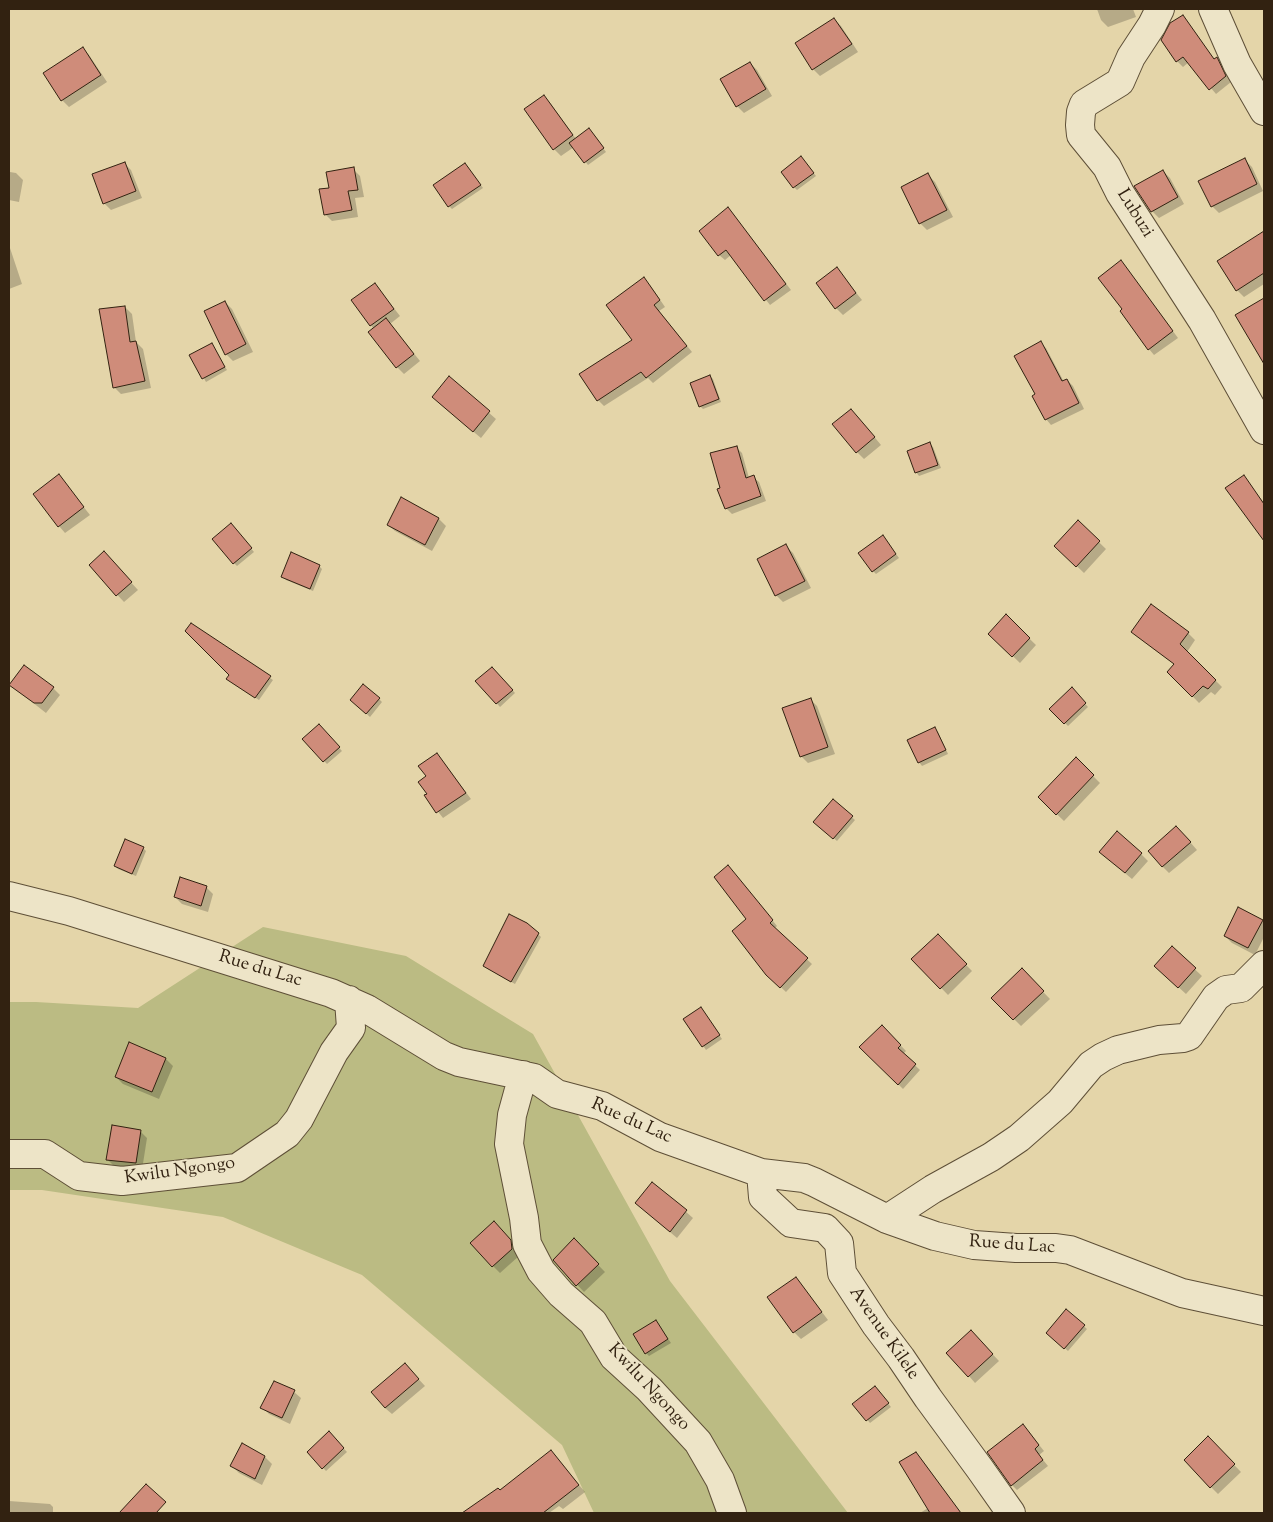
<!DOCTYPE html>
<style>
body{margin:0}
#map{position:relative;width:1273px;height:1522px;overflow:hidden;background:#e4d5a9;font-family:"Sorts Mill Goudy",serif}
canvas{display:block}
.frame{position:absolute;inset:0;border:10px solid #322211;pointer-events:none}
</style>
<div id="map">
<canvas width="1273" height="1522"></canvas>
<div class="frame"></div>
</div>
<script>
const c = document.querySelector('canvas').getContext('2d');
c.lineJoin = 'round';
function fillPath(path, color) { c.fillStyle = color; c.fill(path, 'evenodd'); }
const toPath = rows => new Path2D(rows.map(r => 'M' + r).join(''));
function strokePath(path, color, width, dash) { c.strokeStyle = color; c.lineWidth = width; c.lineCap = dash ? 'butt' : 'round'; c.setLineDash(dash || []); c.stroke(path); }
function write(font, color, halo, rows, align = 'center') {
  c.font = font + ' "Sorts Mill Goudy",serif'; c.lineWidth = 4; c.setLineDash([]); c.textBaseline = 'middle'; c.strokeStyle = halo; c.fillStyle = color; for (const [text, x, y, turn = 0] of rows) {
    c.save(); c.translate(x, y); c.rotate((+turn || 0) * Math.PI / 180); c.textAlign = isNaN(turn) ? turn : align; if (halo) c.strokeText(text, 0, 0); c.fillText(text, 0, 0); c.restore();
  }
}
fillPath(toPath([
 [263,927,406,956,533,1034,670,1281,848,1513,594,1513,562,1445,362,1275,223,1217,42,1190,9,1190,9,1002,36,1002,138,1008]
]), '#bbbb83');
fillPath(toPath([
 [1097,9,1133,9,1136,17,1108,27,1101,20],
 [1182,16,1215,60,1217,59,1222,64,1231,82,1216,94,1189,62,1183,67,1177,61],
 [834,19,841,26,858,52,820,76,813,69],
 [82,48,89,55,107,82,69,107,62,100],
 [750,63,757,70,772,96,744,113,737,106],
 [544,97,551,104,576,139,592,133,606,152,588,165,574,147,561,156,554,149],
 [1245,160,1252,167,1263,191,1219,213,1212,206],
 [804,161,816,176,797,190,794,187],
 [124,163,131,170,142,198,111,210,104,203],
 [468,168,483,188,452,209,449,206],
 [353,169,360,176,364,197,355,198,358,217,332,221,325,214,330,189],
 [9,170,10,172,16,173,23,180,19,202,9,200],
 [1163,171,1170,178,1184,204,1159,218,1152,211],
 [928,175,935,182,953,217,927,230,920,223,903,188],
 [733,214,791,290,770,305,731,255,725,260,719,255],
 [9,245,22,284,9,289],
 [1251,252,1264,273,1264,284,1244,297,1237,290],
 [1121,261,1178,338,1154,355,1149,349,1124,309],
 [837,269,862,300,843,315,836,308],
 [375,284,400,316,390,324,420,361,404,374,397,367,371,325],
 [650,285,665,307,659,311,692,352,653,383,648,378,604,406,598,400,634,340],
 [1262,301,1264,303,1264,362,1237,316],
 [225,302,232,309,253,352,233,361,226,354],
 [125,307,132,314,136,342,143,349,151,388,121,394,114,387],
 [1040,343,1046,348,1064,382,1067,380,1073,386,1084,409,1051,425,1046,419,1036,395],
 [211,344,227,370,206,382,191,355],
 [710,376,713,379,721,402,703,409,700,406],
 [449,378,496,419,481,438,440,404],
 [858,417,881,445,864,459,857,452],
 [930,444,933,447,941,468,919,476,916,472],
 [736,447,742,453,749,478,753,477,759,482,766,501,732,514,726,508],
 [59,476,90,515,65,533,59,526],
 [1243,477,1264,503,1264,532,1262,534],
 [402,499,439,519,446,526,432,551,395,531,388,525],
 [1078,522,1106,549,1084,573,1056,546],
 [234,528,254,552,237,566,234,563],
 [883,536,899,558,876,574,873,571],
 [786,546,793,553,811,588,783,602,776,595],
 [114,564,138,590,124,602,96,572],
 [319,566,322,569,313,591,286,580,283,576],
 [1006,616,1036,645,1020,663,990,634],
 [192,625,273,680,259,700,231,682,230,675],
 [1133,632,1188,633,1195,640,1187,652,1222,687,1215,695,1211,692,1199,703,1169,672,1175,665],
 [492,668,515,693,500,707,477,681],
 [53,688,60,695,46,713,18,691],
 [1072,689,1088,707,1068,726,1051,709],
 [379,699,382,702,370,717,355,703],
 [810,699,817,706,835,754,808,763,801,756],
 [319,726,342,751,327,764,304,740],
 [935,729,938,732,948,754,922,766,919,762],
 [437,754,471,799,443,818,426,796,428,794,428,776],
 [1076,759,1100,783,1064,821,1039,797],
 [833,801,855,820,837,841,815,822],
 [1183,834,1197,850,1169,873,1162,866],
 [143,848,146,851,136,876,118,869,115,866],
 [1141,854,1148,861,1132,879,1108,859],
 [733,872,777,926,774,929,812,964,786,992,767,974,747,919],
 [206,887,213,894,208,912,182,904,175,897],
 [1262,921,1264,923,1264,937,1255,955,1232,943,1225,936],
 [538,934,541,937,515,984,488,969],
 [938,936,972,971,948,995,913,959],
 [1172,948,1202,976,1186,994,1163,973],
 [1022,970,1050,999,1021,1026,993,998],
 [701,1008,722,1039,706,1050,685,1019],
 [882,1026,906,1051,903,1054,920,1070,903,1089,861,1047],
 [130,1044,166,1059,173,1066,159,1099,123,1084,116,1077],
 [140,1131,147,1138,142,1170,115,1167,108,1160],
 [653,1183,693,1218,677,1238,644,1210],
 [501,1230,517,1248,519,1256,500,1273,493,1266],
 [574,1240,605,1272,584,1292,554,1260],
 [796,1278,828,1320,801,1339,794,1332],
 [1067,1311,1087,1329,1068,1351,1048,1333],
 [656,1321,671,1343,649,1356,646,1353],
 [978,1339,999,1361,975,1383,969,1376],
 [412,1372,425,1386,392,1414,385,1408],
 [878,1391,891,1407,870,1423,854,1404],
 [294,1392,301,1398,290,1424,269,1414,262,1407],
 [1028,1431,1044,1451,1039,1455,1048,1466,1017,1490,1012,1485],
 [329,1433,347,1452,326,1471,308,1452],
 [1208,1438,1241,1472,1218,1494,1211,1487],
 [243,1445,265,1457,272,1464,262,1485,239,1473,232,1466],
 [551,1452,585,1492,563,1509,559,1506,549,1513,464,1513,498,1490,500,1492],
 [916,1454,922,1460,961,1513,920,1513,928,1508],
 [9,1501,50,1504,53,1507,53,1513,9,1513]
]), '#0003');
const building = toPath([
 [1183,15,1214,59,1217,57,1226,76,1209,90,1183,57,1176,62,1161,40,1170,23,1183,15],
 [834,18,852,44,812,70,795,43,834,18],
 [83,47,101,75,61,101,43,73,83,47],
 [750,62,766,89,736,107,720,79,750,62],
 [544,95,573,135,553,150,524,109,544,95],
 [589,128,604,148,584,163,569,143,589,128],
 [801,156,814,173,793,188,781,172,801,156],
 [1245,158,1257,184,1211,207,1198,181,1245,158],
 [125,162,136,191,103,204,92,174,125,162],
 [465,163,481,185,448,207,433,185,465,163],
 [354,167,358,190,348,191,352,210,324,215,319,189,329,188,326,172,354,167],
 [1163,170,1178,197,1151,212,1134,186,1163,170],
 [928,173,947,210,919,224,901,187,928,173],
 [728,207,786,284,764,301,726,250,718,256,699,231,728,207],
 [1264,231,1264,273,1236,291,1217,261,1264,231],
 [1121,260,1173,331,1148,350,1120,311,1122,309,1098,278,1121,260],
 [837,267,856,293,835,309,816,283,837,267],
 [644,277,660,300,654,305,687,346,646,378,641,372,597,401,579,374,632,340,606,305,644,277],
 [375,283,394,309,370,326,351,300,375,283],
 [1264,298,1264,364,1235,315,1264,298],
 [225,301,246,344,225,355,204,311,225,301],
 [125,306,130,342,136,341,145,381,113,388,99,309,125,306],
 [386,318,414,354,396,368,368,332,386,318],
 [1041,341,1062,381,1067,379,1079,403,1045,420,1032,396,1035,394,1014,356,1041,341],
 [212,343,225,367,202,379,189,355,212,343],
 [710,375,719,399,699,407,690,383,710,375],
 [449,376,490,411,473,432,432,397,449,376],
 [851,409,875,437,856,453,832,424,851,409],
 [930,442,938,465,915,473,907,451,930,442],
 [737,446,746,478,754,475,761,496,725,509,717,489,720,488,710,453,737,446],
 [59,474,84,507,58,527,33,494,59,474],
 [1244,475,1264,504,1264,541,1225,488,1244,475],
 [401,497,439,518,425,545,387,525,401,497],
 [1078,520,1100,541,1076,567,1054,546,1078,520],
 [231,523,252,548,233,564,212,539,231,523],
 [883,535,896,554,872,572,858,553,883,535],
 [786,544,805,581,775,596,757,559,786,544],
 [104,551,132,582,116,596,89,565,104,551],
 [291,552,320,565,310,589,281,577,291,552],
 [1151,604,1189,632,1180,644,1216,680,1208,689,1203,686,1192,697,1167,672,1174,664,1131,632,1151,604],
 [1006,614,1030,638,1012,657,988,634,1006,614],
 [191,623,271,676,255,698,226,679,229,675,185,631,191,623],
 [24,665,54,687,42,703,34,703,9,685,24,665],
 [492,667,513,690,496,704,475,681,492,667],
 [363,684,380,698,366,714,350,700,363,684],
 [1072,687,1086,703,1064,724,1049,709,1072,687],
 [811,698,828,747,800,757,782,708,811,698],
 [319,724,340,747,323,762,302,739,319,724],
 [935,727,946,750,918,763,907,740,935,727],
 [437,753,466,793,436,813,424,795,427,794,418,782,426,776,418,766,437,753],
 [1076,757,1094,775,1056,815,1038,797,1076,757],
 [833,799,853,816,833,839,813,822,833,799],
 [1176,826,1191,842,1162,867,1148,851,1176,826],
 [1117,831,1142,853,1125,873,1099,852,1117,831],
 [125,839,144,847,132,874,114,866,125,839],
 [728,865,773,920,770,923,808,958,780,988,766,975,732,931,746,919,714,877,728,865],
 [180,877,207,886,201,906,174,897,180,877],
 [1238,907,1263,920,1248,948,1224,936,1238,907],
 [509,914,527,923,539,933,511,982,483,966,509,914],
 [938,934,967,964,940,989,911,959,938,934],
 [1172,946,1196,968,1178,988,1154,966,1172,946],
 [1022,968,1044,991,1013,1020,991,998,1022,968],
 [701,1007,720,1035,702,1047,683,1019,701,1007],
 [882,1025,901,1045,898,1048,916,1064,898,1085,859,1047,882,1025],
 [129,1042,166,1058,152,1092,115,1077,129,1042],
 [112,1125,141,1130,136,1163,106,1160,112,1125],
 [652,1182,687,1210,670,1232,635,1203,652,1182],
 [494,1221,511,1240,512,1249,492,1267,470,1243,494,1221],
 [574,1238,599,1264,576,1286,553,1260,574,1238],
 [796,1277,822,1312,793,1333,767,1297,796,1277],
 [1066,1309,1085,1325,1064,1349,1046,1333,1066,1309],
 [656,1320,668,1339,645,1354,633,1334,656,1320],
 [971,1330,993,1354,968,1377,946,1353,971,1330],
 [405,1363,419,1379,385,1408,371,1392,405,1363],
 [274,1381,295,1390,282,1418,260,1408,274,1381],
 [875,1386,889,1403,866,1421,852,1404,875,1386],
 [1023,1424,1039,1445,1035,1449,1043,1460,1011,1486,987,1452,1023,1424],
 [329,1431,344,1448,322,1469,307,1452,329,1431],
 [1208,1436,1235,1464,1210,1488,1184,1460,1208,1436],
 [242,1443,265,1456,255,1479,230,1466,242,1443],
 [551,1450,579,1485,543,1513,462,1513,498,1488,500,1490,551,1450],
 [916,1452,961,1513,930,1513,899,1462,916,1452],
 [146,1484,166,1502,156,1513,119,1513,146,1484]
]);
fillPath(building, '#cf8c7a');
strokePath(building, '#322211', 1);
const minor = toPath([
 [1160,9,1152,25,1131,57,1120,82,1084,104,1081,112,1080,125,1081,135,1107,167,1120,193,1202,320,1264,430],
 [1213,9,1237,64,1264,111],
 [9,896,69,911,331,993,367,1009,444,1056,459,1062,534,1078,557,1094,602,1106,660,1137,761,1173,804,1178,814,1182,887,1219,935,1236,974,1245,1016,1248,1056,1248,1070,1250,1182,1293,1264,1311],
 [523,1075,512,1115,509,1144,524,1218,527,1244,541,1271,561,1294,593,1322,614,1357,649,1389,698,1442,720,1480,732,1513],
 [9,1154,45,1154,79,1176,122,1181,237,1168,287,1134,299,1119,334,1052,351,1028,349,1000],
 [761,1173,763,1197,791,1223,825,1228,839,1243,842,1273,876,1325,901,1358,928,1398,980,1469,1011,1513],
 [887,1219,933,1189,991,1157,1019,1138,1060,1102,1091,1065,1103,1057,1118,1050,1159,1040,1183,1038,1189,1036,1216,997,1226,990,1241,988,1264,965]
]);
strokePath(minor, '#5e4f37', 30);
strokePath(minor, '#ede4c7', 28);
write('18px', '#322211', '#ede4c7', [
 ["Lubuzi",1134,214,58],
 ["Rue du Lac",260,970,17],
 ["Rue du Lac",631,1122,24],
 ["Kwilu Ngongo",180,1172,-8],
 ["Rue du Lac",1012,1246,4],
 ["Avenue Kilele",883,1334,55],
 ["Kwilu Ngongo",648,1388,47]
]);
</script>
